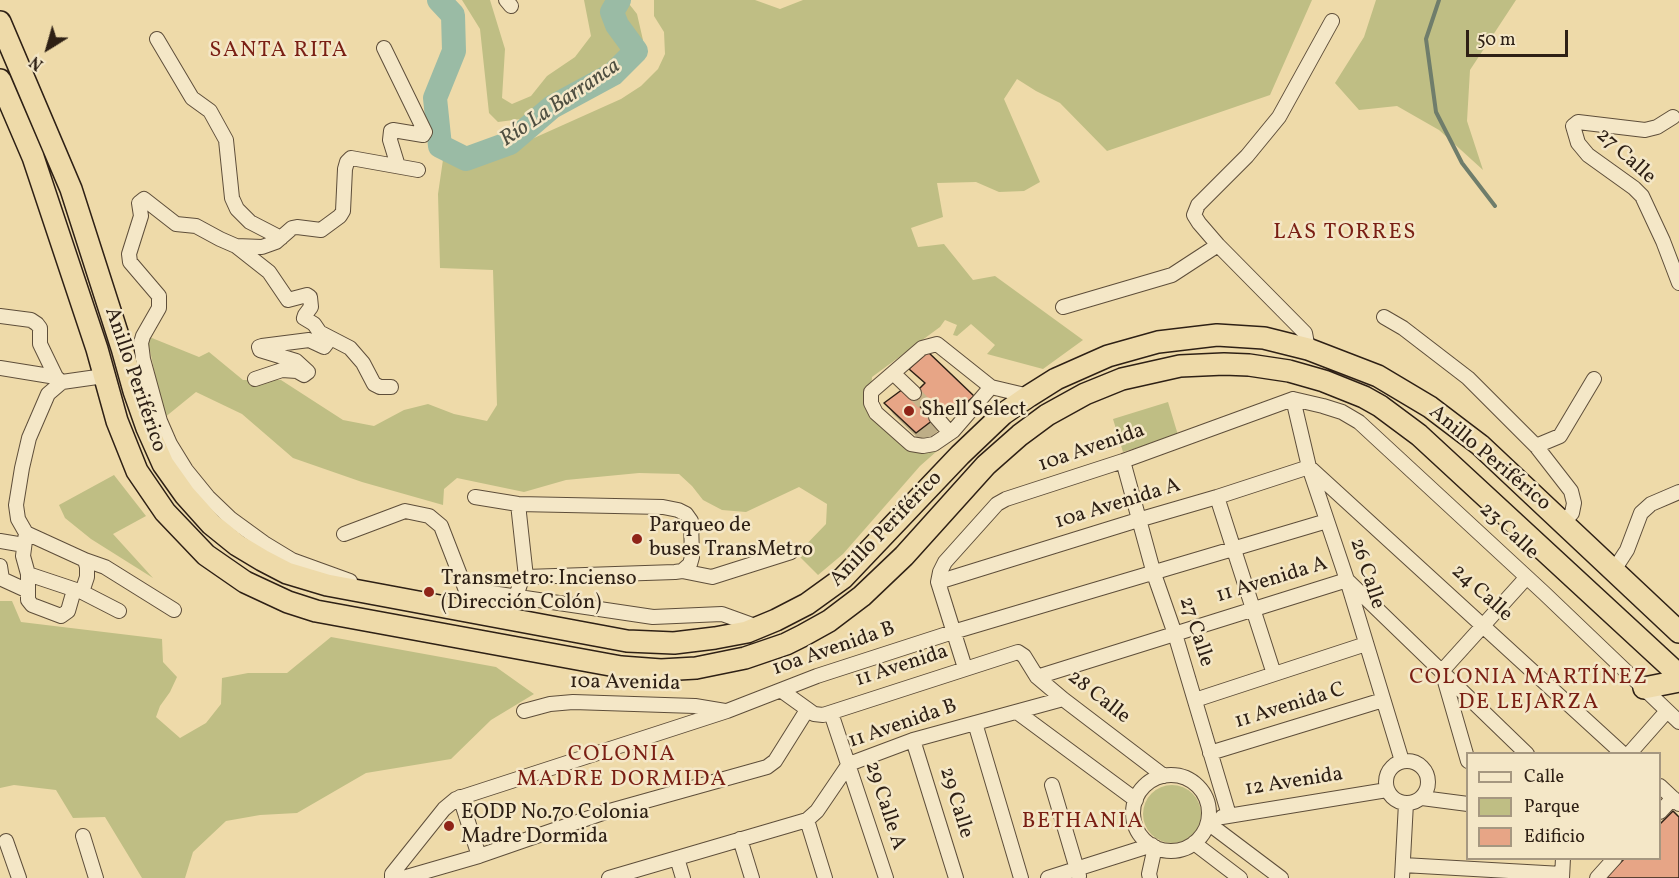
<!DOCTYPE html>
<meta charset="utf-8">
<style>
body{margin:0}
#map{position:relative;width:1679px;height:878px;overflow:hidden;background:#eedaa9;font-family:Vollkorn,serif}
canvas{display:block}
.legend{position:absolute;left:1466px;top:752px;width:195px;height:108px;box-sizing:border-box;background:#f4e7c7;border:2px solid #a59780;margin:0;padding:8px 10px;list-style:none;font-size:18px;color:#2e2015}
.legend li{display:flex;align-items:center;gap:12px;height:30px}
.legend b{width:30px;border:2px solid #a59780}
.north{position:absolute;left:18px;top:18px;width:60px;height:60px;-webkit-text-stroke:4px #f4e7c7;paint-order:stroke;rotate:217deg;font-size:16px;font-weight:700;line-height:24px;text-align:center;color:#2e2015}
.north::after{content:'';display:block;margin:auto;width:21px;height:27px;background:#2e2015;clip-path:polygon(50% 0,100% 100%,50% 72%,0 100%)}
.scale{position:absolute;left:1466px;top:30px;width:102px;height:27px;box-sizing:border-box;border:3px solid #2e2015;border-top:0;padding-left:8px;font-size:18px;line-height:21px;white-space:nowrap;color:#2e2015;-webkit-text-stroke:4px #f4e7c7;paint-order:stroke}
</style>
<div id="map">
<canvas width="1679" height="878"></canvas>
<ul class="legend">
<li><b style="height:8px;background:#f4e7c7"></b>Calle</li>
<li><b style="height:16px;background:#bfbe84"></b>Parque</li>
<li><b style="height:16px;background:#e7a586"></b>Edificio</li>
</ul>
<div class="north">N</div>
<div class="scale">50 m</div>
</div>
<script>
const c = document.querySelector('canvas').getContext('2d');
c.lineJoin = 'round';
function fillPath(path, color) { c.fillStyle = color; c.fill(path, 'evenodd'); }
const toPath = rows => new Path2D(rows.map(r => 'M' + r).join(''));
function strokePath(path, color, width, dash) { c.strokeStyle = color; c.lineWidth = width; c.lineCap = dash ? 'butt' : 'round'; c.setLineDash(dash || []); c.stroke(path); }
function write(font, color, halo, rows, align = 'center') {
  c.font = font + ' Vollkorn,serif'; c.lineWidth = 5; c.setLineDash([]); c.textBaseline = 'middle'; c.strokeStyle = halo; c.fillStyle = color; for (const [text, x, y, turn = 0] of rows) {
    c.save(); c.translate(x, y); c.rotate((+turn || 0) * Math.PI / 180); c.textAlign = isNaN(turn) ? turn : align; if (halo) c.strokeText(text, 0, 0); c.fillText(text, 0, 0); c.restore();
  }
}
fillPath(toPath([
 [462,0,490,0,505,49,502,98,512,104,531,96,547,76,575,57,591,36,584,0,626,0,637,14,643,40,627,65,610,79,521,119,498,122,489,113,480,29],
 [654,0,755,0,780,9,803,0,1312,0,1270,95,1107,151,1060,103,1036,91,1017,79,1004,99,1040,182,1024,191,999,192,976,182,937,183,943,217,911,228,918,247,944,244,973,280,995,276,1083,340,1043,369,987,354,995,345,971,324,957,336,953,335,957,325,945,320,940,327,872,377,870,403,918,446,945,444,920,466,843,554,818,575,797,554,826,524,827,504,799,487,746,512,722,510,703,500,692,486,679,474,639,473,566,480,524,492,457,478,444,489,443,505,362,482,293,458,242,414,196,392,164,418,147,336,199,357,209,352,243,380,281,380,343,420,374,426,404,410,428,404,454,414,487,421,497,405,493,270,440,268,438,194,445,146,459,159,485,160,621,99,641,86,658,69,665,54,664,32,654,16],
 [1376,0,1516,0,1470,70,1467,121,1483,170,1439,130,1397,106,1359,110,1335,83,1364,37],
 [1168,402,1178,435,1123,452,1113,419],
 [114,475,146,516,113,534,153,578,91,539,65,518,59,505],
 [0,601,12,601,21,622,162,639,163,662,177,677,170,692,160,706,156,717,180,738,206,723,221,704,222,678,248,673,287,673,331,637,496,667,534,694,491,720,451,759,366,773,297,813,260,815,226,821,193,852,185,878,142,878,105,817,73,818,56,790,14,785,0,788],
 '1143 814a29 29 0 1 1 58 0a29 29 0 1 1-58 0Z'
]), '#bfbe84');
fillPath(toPath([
 [903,391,973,397,974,400,959,414,952,407,933,424,938,431,923,443,893,414,886,403]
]), '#0003');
strokePath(toPath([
 [1439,0,1426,39,1436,112,1462,163,1495,206]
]), '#6f7d6b', 4);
strokePath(toPath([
 [439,0,453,15,454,51,435,98,440,146,466,159,510,143,552,107,613,74,636,51,617,25,612,12,619,0]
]), '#9abba5', 24);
const building = toPath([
 [928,352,974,396,956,412,949,405,933,420,911,397,925,383,909,369,928,352],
 [903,389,933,420,916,433,884,403,903,389],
 [1673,811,1679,817,1679,878,1605,878,1625,858,1660,858,1660,824,1673,811]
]);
fillPath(building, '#e7a586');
strokePath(building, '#2e2015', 1.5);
strokePath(toPath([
 [914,393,936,417]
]), '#c8b58b', 14, [14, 7]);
const minor = toPath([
 [506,0,511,6],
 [157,39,192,98,210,111,226,140,232,198,237,209,250,222,281,238],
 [384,48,425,132,423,135,393,130,391,131,390,140,398,166],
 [1673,117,1657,127,1645,130,1578,122,1573,126,1578,143,1588,155,1634,188,1642,196,1663,241,1679,283],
 [236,246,269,272,288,300,307,295,310,297,311,307,305,315,304,318,314,324,327,343,324,347,309,340,262,346,259,347,260,350,296,361,308,372,304,375,297,371,282,370,255,379],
 [1063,307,1172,275,1218,245],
 [0,316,31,320,37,324,40,328,40,344,56,377],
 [1384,317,1403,328,1468,378,1536,446,1571,491,1574,503,1572,513,1563,523],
 [321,333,350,348,363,363,374,384,380,387,391,387],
 [1308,349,1305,333,1218,245,1199,223,1194,215,1198,205,1247,156,1279,117,1332,21],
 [0,368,56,377,60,381],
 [893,373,914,393],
 [991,387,953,431,934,444,923,446,911,444,876,413,871,403,871,392,893,373,922,348,937,344,991,387,1029,396],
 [1293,399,1323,406,1342,412,1359,422,1544,593,1679,722],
 [1293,399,1309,467,1347,580,1402,761],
 [936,417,950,433],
 [1536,446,1560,436,1594,379],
 [1123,461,1154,574,1175,634,1229,815],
 [475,497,518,504,663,507,678,510,686,514,691,521,692,557,690,564,682,571,675,572,526,577,521,581,516,597],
 [1217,497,1274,674],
 [518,504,526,577],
 [26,533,23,556,28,574,28,600,32,605,61,616,68,611,74,590],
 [344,534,405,511,429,516,441,526,467,593,466,600],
 [0,541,24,545],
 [85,560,105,567,174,610],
 [0,566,2,579,28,591],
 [1614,570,1627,550,1641,513,1651,504,1679,492],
 [682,571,712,577,791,552],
 [28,574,82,592,119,611],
 [350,581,292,560,264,543,231,519,208,497,186,470,170,444,160,421,143,359,141,343,143,336,159,308,159,296,130,262,129,254,141,216,139,203,144,199,176,224,196,226,220,239,236,246,262,247,276,242,292,228,297,227,321,230,340,216,343,211,345,169,347,162,351,158,418,170],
 [938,582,1138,520,1217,497,1309,467,1623,754],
 [82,592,87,577,87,567,85,560,26,533,18,519,16,505,22,468,29,438,48,394,62,382,104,376],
 [467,593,478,591,653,617,722,614,758,627],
 [965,668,938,582,940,572,945,562,997,504,1006,499,1123,461,1293,399],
 [1037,677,1347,580,1527,754],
 [782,691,814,714,823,715,1018,652,1024,656,1037,677,1063,699,1164,776],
 [1195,700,1366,644],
 [524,711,550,704,573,702,695,706,725,711],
 [1017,712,1136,800],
 [831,713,886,878],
 [975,723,1021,878],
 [913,740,956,878],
 [1210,753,1383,700],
 [1629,754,1667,711],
 '1386 782a21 21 0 1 1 42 0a21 21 0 1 1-42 0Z',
 [1468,761,1442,671,1526,578],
 '1133 813a38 38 0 1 1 76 0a38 38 0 1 1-76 0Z',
 [1052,785,1079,876],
 [1660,786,1679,804],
 [460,797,479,856],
 [1422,798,1468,804],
 [1660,812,1673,798],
 [1222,817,1387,790],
 [807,820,825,878],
 [1208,823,1281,878],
 [83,836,96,878],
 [740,839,752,878],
 [6,841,19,878],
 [1194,843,1240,878],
 [677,858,683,878],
 [1403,865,1562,874],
 [392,878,392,874,444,809,456,799,727,711,817,676,953,632,1327,521],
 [403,878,479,856,606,812,767,767,775,761,807,710],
 [609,878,807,820,817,811,849,764,913,740,1063,699],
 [1048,878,1152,845],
 [1150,878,1149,874,1155,847],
 [1402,878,1406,803],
 [1562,878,1563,858],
 [1597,878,1615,858]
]);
const highway = toPath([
 [0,22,71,189,122,348,134,391,147,428,163,464,185,495,211,524,237,545,262,560,287,573,327,585,627,641,674,643,715,638,747,632,776,620,807,604,843,578,960,455,1003,414,1029,396,1056,379,1108,356,1158,342,1217,335,1264,338,1308,349,1378,376,1430,407,1480,445,1679,632],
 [0,80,33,157,97,349,117,421,137,471,165,512,206,555,245,582,288,602,316,611,621,667,661,670,696,668,745,658,786,644,802,636,829,621,862,596,904,556,986,465,1020,435,1047,415,1085,394,1122,379,1180,366,1224,364,1249,365,1289,371,1324,381,1364,397,1380,406,1419,435,1679,675],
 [1644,688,1679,681]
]);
strokePath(minor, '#5e4e3a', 16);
strokePath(highway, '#2e2015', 24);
strokePath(minor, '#f4e7c7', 14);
strokePath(highway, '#eedaa9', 21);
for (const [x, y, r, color] of [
 [909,411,6,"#8f2418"],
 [637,539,6,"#8f2418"],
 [429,592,6,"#8f2418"],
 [449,826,6,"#8f2418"]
]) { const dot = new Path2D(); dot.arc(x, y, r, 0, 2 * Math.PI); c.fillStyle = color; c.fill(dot); strokePath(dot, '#f4e7c7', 2); }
write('21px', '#2e2015', '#f4e7c7', [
 ["27 Calle",1625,157,42],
 ["Anillo Periférico",134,380,71],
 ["10a Avenida",1092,449,-19],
 ["Anillo Periférico",1489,459,40],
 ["10a Avenida A",1118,505,-17],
 ["Anillo Periférico",887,530,-46],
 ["23 Calle",1508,532,43],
 ["26 Calle",1366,574,72],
 ["11 Avenida A",1272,581,-17],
 ["24 Calle",1481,594,42],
 ["27 Calle",1195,632,72],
 ["10a Avenida B",834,650,-19],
 ["11 Avenida",902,667,-18],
 ["10a Avenida",625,684,1],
 ["28 Calle",1098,698,38],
 ["11 Avenida C",1290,707,-17],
 ["11 Avenida B",903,725,-19],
 ["12 Avenida",1294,783,-9],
 ["29 Calle",955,803,73],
 ["29 Calle A",884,806,72]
]);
write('21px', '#2e2015', '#f4e7c7', [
 ["Shell Select",921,411],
 ["Parqueo de",649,527],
 ["buses TransMetro",649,551],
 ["Transmetro: Incienso",441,580],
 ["(Dirección Colón)",441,604],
 ["EODP No.70 Colonia",461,814],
 ["Madre Dormida",461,838]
], 'left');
c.letterSpacing = '1.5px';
write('22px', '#7a1f14', '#f4e7c7', [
 ["SANTA RITA",279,52],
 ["LAS TORRES",1345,234],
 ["COLONIA MARTÍNEZ",1529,679],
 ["DE LEJARZA",1529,704],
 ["COLONIA",622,756],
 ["MADRE DORMIDA",622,781],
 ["BETHANIA",1083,823]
]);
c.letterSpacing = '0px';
write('italic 22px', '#4e4e40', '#f4e7c7', [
 ["Río La Barranca",561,104,-34]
]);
</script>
